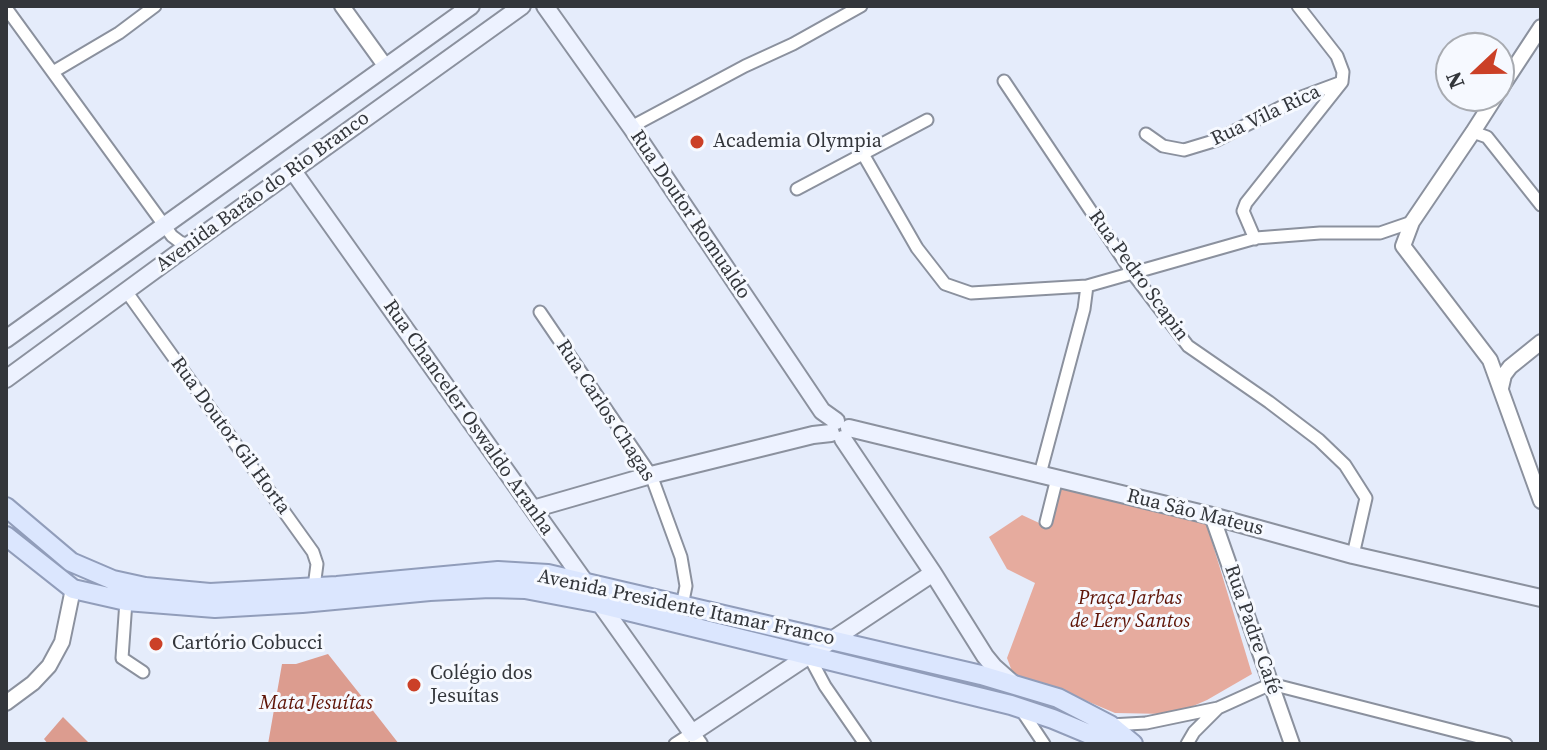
<!DOCTYPE html>
<meta charset="utf-8">
<style>
body{margin:0}
#map{position:relative;width:1547px;height:750px;overflow:hidden;background:#e5ecfb;font-family:"Source Serif 4",serif}
canvas{display:block}
.frame{position:absolute;inset:0;border:8px solid #33363b;pointer-events:none}
.north{position:absolute;left:1435px;top:32px;width:80px;height:80px;box-sizing:border-box;background:#f6f9ff;border:2px solid #a8abb1;border-radius:50%;rotate:248deg;font-size:22px;font-weight:700;line-height:32px;text-align:center;color:#33363b}
.north::after{content:'';display:block;margin:auto;width:28px;height:36px;background:#cb4027;clip-path:polygon(50% 0,100% 100%,50% 72%,0 100%)}
</style>
<div id="map">
<canvas width="1547" height="750"></canvas>
<div class="frame"></div>
<div class="north">N</div>
</div>
<script>
const c = document.querySelector('canvas').getContext('2d');
c.lineJoin = 'round';
function fillPath(path, color) { c.fillStyle = color; c.fill(path, 'evenodd'); }
const toPath = rows => new Path2D(rows.map(r => 'M' + r).join(''));
function strokePath(path, color, width, dash) { c.strokeStyle = color; c.lineWidth = width; c.lineCap = dash ? 'butt' : 'round'; c.setLineDash(dash || []); c.stroke(path); }
function write(font, color, halo, rows, align = 'center') {
  c.font = font + ' "Source Serif 4",serif'; c.lineWidth = 6; c.setLineDash([]); c.textBaseline = 'middle'; c.strokeStyle = halo; c.fillStyle = color; for (const [text, x, y, turn = 0] of rows) {
    c.save(); c.translate(x, y); c.rotate((+turn || 0) * Math.PI / 180); c.textAlign = isNaN(turn) ? turn : align; if (halo) c.strokeText(text, 0, 0); c.fillText(text, 0, 0); c.restore();
  }
}
fillPath(toPath([
 [1063,484,1206,522,1252,674,1207,700,1184,710,1166,714,1115,713,1063,691,1013,674,1007,658,1035,583,1007,569,989,537,1022,515,1050,528]
]), '#e6ab9e');
fillPath(toPath([
 [328,654,378,717,399,744,268,744,282,664,296,664],
 [63,717,90,744,48,744,44,739]
]), '#dc9c8f');
const minor = toPath([
 [6,8,172,236,180,242,189,245],
 [53,72,119,33,155,6],
 [1004,81,1133,274,1188,346,1269,402,1319,440,1345,465,1366,498,1353,555],
 [631,127,745,66,793,44,861,6],
 [1473,132,1487,137,1541,205],
 [1146,134,1163,146,1184,150,1217,140,1299,98,1342,82],
 [863,154,917,248,945,284,971,293,1087,286,1256,238,1320,233,1380,233,1412,222],
 [797,189,927,120],
 [1255,239,1243,211,1246,203,1342,82,1343,72,1337,56,1298,6],
 [126,291,313,552,317,564,314,587],
 [540,312,651,475,681,557,686,586,682,606],
 [1040,474,1084,309,1087,286],
 [1046,522,1057,478],
 [126,601,122,658,143,672],
 [809,656,825,686,865,744],
 [1020,708,1044,744],
 [1110,725,1146,723,1218,708,1271,684,1506,744],
 [675,744,692,733],
 [1187,744,1194,732,1218,708]
]);
const tertiary = toPath([
 [342,6,386,67],
 [1499,91,1541,27],
 [1496,96,1473,132,1412,222,1403,246,1490,360,1541,501],
 [1501,388,1504,375,1510,367,1541,342],
 [1212,516,1292,744],
 [6,703,33,683,49,666,62,642,73,589],
 [692,733,700,744]
]);
const secondary = toPath([
 [545,6,631,127,822,411,836,421],
 [293,171,692,733,933,573],
 [6,339,471,6],
 [6,379,189,245,522,6],
 [849,428,1212,516,1353,555,1541,598],
 [843,439,933,573,985,656,994,667,1012,683],
 [533,509,651,475,813,435,831,433]
]);
const primary = toPath([
 [6,507,71,562,113,580,145,587,210,593,337,586,498,571,548,574,981,675,1058,698,1110,725,1133,744],
 [6,536,73,589,126,601,215,608,302,603,430,591,490,588,525,589,599,603,603,605,1011,705,1053,719,1113,744]
]);
strokePath(minor, '#8b919e', 15);
strokePath(tertiary, '#8b919e', 18);
strokePath(secondary, '#8b919e', 20);
strokePath(primary, '#919dba', 22);
strokePath(minor, '#fff', 11);
strokePath(tertiary, '#fff', 14);
strokePath(secondary, '#edf2ff', 16);
strokePath(primary, '#dbe6fe', 18);
for (const [x, y, r, color] of [
 [697,142,8,"#cb4027"],
 [156,644,8,"#cb4027"],
 [414,685,8,"#cb4027"]
]) { const dot = new Path2D(); dot.arc(x, y, r, 0, 2 * Math.PI); c.fillStyle = color; c.fill(dot); strokePath(dot, '#f6f9ff', 3); }
write('20px', '#33363b', '#f6f9ff', [
 ["Rua Vila Rica",1266,116,-25],
 ["Avenida Barão do Rio Branco",263,192,-36],
 ["Rua Doutor Romualdo",690,215,56],
 ["Rua Pedro Scapin",1138,276,54],
 ["Rua Carlos Chagas",605,411,57],
 ["Rua Chanceler Oswaldo Aranha",468,418,55],
 ["Rua Doutor Gil Horta",230,436,54],
 ["Rua São Mateus",1195,513,14],
 ["Avenida Presidente Itamar Franco",686,608,12],
 ["Rua Padre Café",1252,630,71]
]);
write('20px', '#33363b', '#f6f9ff', [
 ["Academia Olympia",713,142],
 ["Cartório Cobucci",172,644],
 ["Colégio dos",430,674],
 ["Jesuítas",430,697]
], 'left');
write('italic 20px', '#5e1306', '#f6f9ff', [
 ["Praça Jarbas",1130,599],
 ["de Lery Santos",1130,622],
 ["Mata Jesuítas",316,704]
]);
</script>
